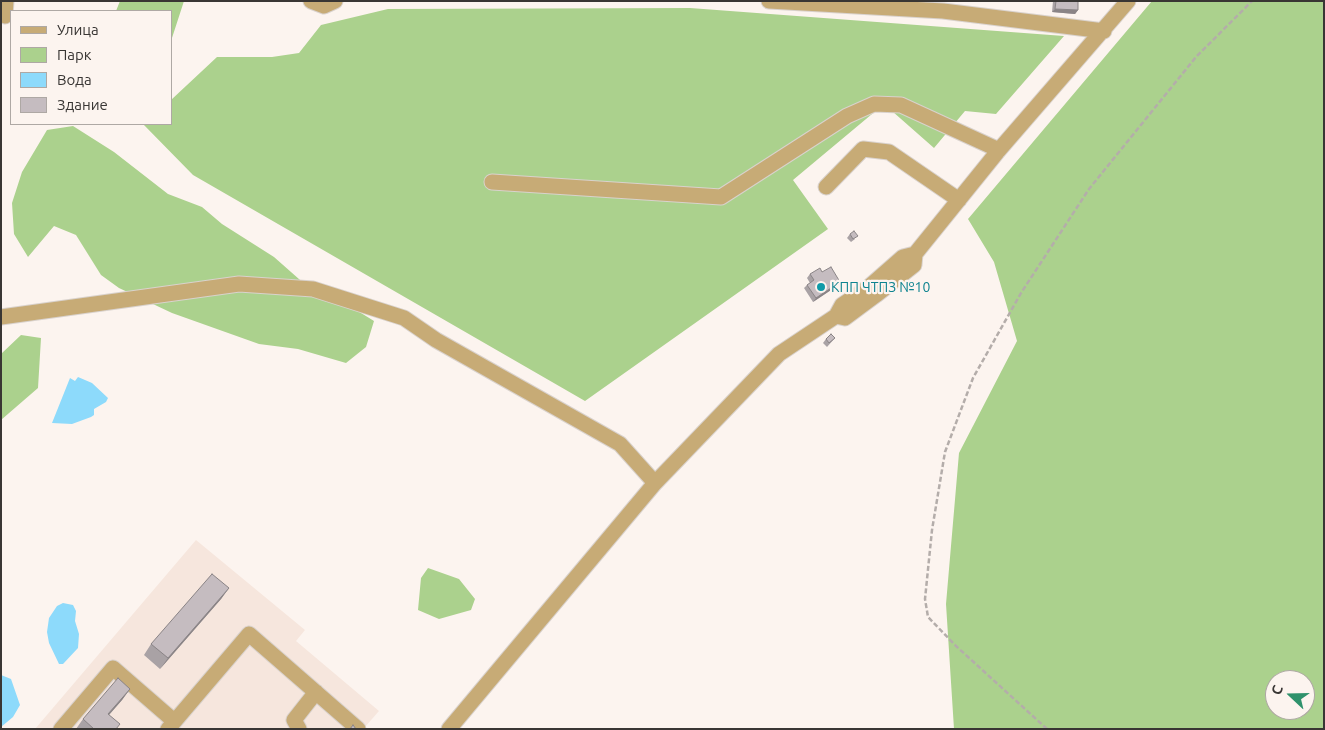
<!DOCTYPE html>
<meta charset="utf-8">
<style>
body{margin:0}
#map{position:relative;width:1325px;height:730px;overflow:hidden;background:#fcf4ef;font-family:Ubuntu,sans-serif}
canvas{display:block}
.frame{position:absolute;inset:0;border:2px solid #393634;pointer-events:none}
.legend{position:absolute;left:10px;top:10px;width:162px;height:115px;box-sizing:border-box;background:#fcf4ef;border:1px solid #aea8a4;margin:0;padding:6px 9px;list-style:none;font-size:15px;color:#393634}
.legend li{display:flex;align-items:center;gap:10px;height:25px}
.legend b{width:25px;border:1px solid #aea8a4}
.north{position:absolute;left:1265px;top:670px;width:50px;height:50px;box-sizing:border-box;background:#fcf4ef;border:1px solid #aea8a4;border-radius:50%;rotate:291deg;font-size:14px;font-weight:700;line-height:20px;text-align:center;color:#393634}
.north::after{content:'';display:block;margin:auto;width:18px;height:22px;background:#2f926c;clip-path:polygon(50% 0,100% 100%,50% 72%,0 100%)}
</style>
<div id="map">
<canvas width="1325" height="730"></canvas>
<div class="frame"></div>
<ul class="legend">
<li><b style="height:6px;background:#c7ab76"></b>Улица</li>
<li><b style="height:14px;background:#abd18d"></b>Парк</li>
<li><b style="height:14px;background:#8ddafb"></b>Вода</li>
<li><b style="height:14px;background:#c5bcc0"></b>Здание</li>
</ul>
<div class="north">С</div>
</div>
<script>
const c = document.querySelector('canvas').getContext('2d');
c.lineJoin = 'round';
function fillPath(path, color) { c.fillStyle = color; c.fill(path, 'evenodd'); }
const toPath = rows => new Path2D(rows.map(r => 'M' + r).join(''));
function strokePath(path, color, width, dash) { c.strokeStyle = color; c.lineWidth = width; c.lineCap = dash ? 'butt' : 'round'; c.setLineDash(dash || []); c.stroke(path); }
function write(font, color, halo, rows, align = 'center') {
  c.font = font + ' Ubuntu,sans-serif'; c.lineWidth = 4.5; c.setLineDash([]); c.textBaseline = 'middle'; c.strokeStyle = halo; c.fillStyle = color; for (const [text, x, y, turn = 0] of rows) {
    c.save(); c.translate(x, y); c.rotate((+turn || 0) * Math.PI / 180); c.textAlign = isNaN(turn) ? turn : align; if (halo) c.strokeText(text, 0, 0); c.fillText(text, 0, 0); c.restore();
  }
}
fillPath(toPath([
 [196,540,305,630,296,641,379,711,365,727,361,721,350,729,35,729]
]), '#f6e6dd');
fillPath(toPath([
 [120,1,184,1,171,41,171,11,116,11],
 [1152,1,1324,1,1324,729,954,729,946,604,959,453,1017,341,994,262,968,219],
 [1275,680,1305,680,1305,710,1275,710],
 [690,8,1064,36,996,114,965,111,934,148,884,104,793,180,828,229,585,401,193,175,143,124,171,124,171,100,217,57,272,57,299,53,321,25,388,9],
 [73,126,114,152,168,194,202,207,222,224,274,257,308,287,340,300,374,321,366,347,346,363,298,349,259,344,172,313,119,288,101,275,76,235,54,226,28,257,14,234,12,203,22,172,47,130],
 [21,335,41,338,38,388,1,420,1,354],
 [428,568,459,579,475,599,471,610,439,619,418,610,421,578]
]), '#abd18d');
fillPath(toPath([
 [78,377,92,383,108,398,106,402,94,409,94,415,91,417,72,424,52,423,70,378,75,381],
 [63,603,73,605,76,611,75,621,79,634,78,648,63,664,59,664,49,643,47,632,49,618,57,606],
 [1,675,11,679,20,705,13,717,1,727]
]), '#8ddafb');
const minor = toPath([
 [311,1,324,6,335,1],
 [769,1,943,11,1104,31],
 [5,16,6,1],
 [492,182,721,197,847,116,874,104,901,105,999,150],
 [826,187,863,149,889,152,959,200],
 [915,254,999,150,1128,1],
 [915,254,914,265,876,295,845,318,836,316,842,305,870,286,903,257,915,254],
 [1,317,239,284,313,289,404,318,436,340,620,444,655,483],
 [61,729,113,668,174,721],
 [168,729,249,634,358,729],
 [299,729,294,720,316,692],
 [449,729,655,483,779,354,836,316]
]);
strokePath(minor, '#d9d2cd', 17);
strokePath(toPath([
 [1047,729,956,646,928,617,925,599,932,530,945,452,973,378,1021,293,1089,189,1196,57,1252,1]
]), '#b4adaa', 2.5, [5, 2.5]);
strokePath(minor, '#c7ab76', 15);
fillPath(toPath([
 [1053,1,1078,1,1078,10,1075,14,1052,12],
 [850,234,855,239,851,242,847,238],
 [822,272,837,286,813,302,804,288,807,285,810,283,807,278,810,274],
 [835,338,827,347,823,343,826,339],
 [229,588,221,599,160,669,144,655,151,644],
 [130,689,122,700,109,715,116,729,76,729,83,719]
]), '#a9a2a5');
fillPath(toPath([
 [1055,9,1078,10,1075,14,1052,12],
 [840,282,837,286,813,302,816,298],
 [229,588,221,599,160,669,168,658],
 [130,689,122,700,100,725,108,714]
]), '#8a8486');
const building = toPath([
 [1056,1,1078,1,1078,10,1055,9,1056,1],
 [854,231,858,236,853,239,850,234,854,231],
 [831,267,840,282,816,298,807,285,814,280,810,274,820,268,822,272,831,267],
 [831,334,835,338,829,343,826,339,831,334],
 [212,574,229,588,168,658,151,644,212,574],
 [118,678,130,689,108,714,120,724,116,729,94,729,83,719,118,678],
 [353,725,356,729,350,729,353,725]
]);
fillPath(building, '#c5bcc0');
strokePath(building, '#8a8486', 1);
for (const [x, y, r, color] of [
 [821,287,5,"#0f9aa8"]
]) { const dot = new Path2D(); dot.arc(x, y, r, 0, 2 * Math.PI); c.fillStyle = color; c.fill(dot); strokePath(dot, '#fcf4ef', 2); }
write('14px', '#0d838f', '#fcf4ef', [
 ["КПП ЧТПЗ №10",831,287]
], 'left');
</script>
